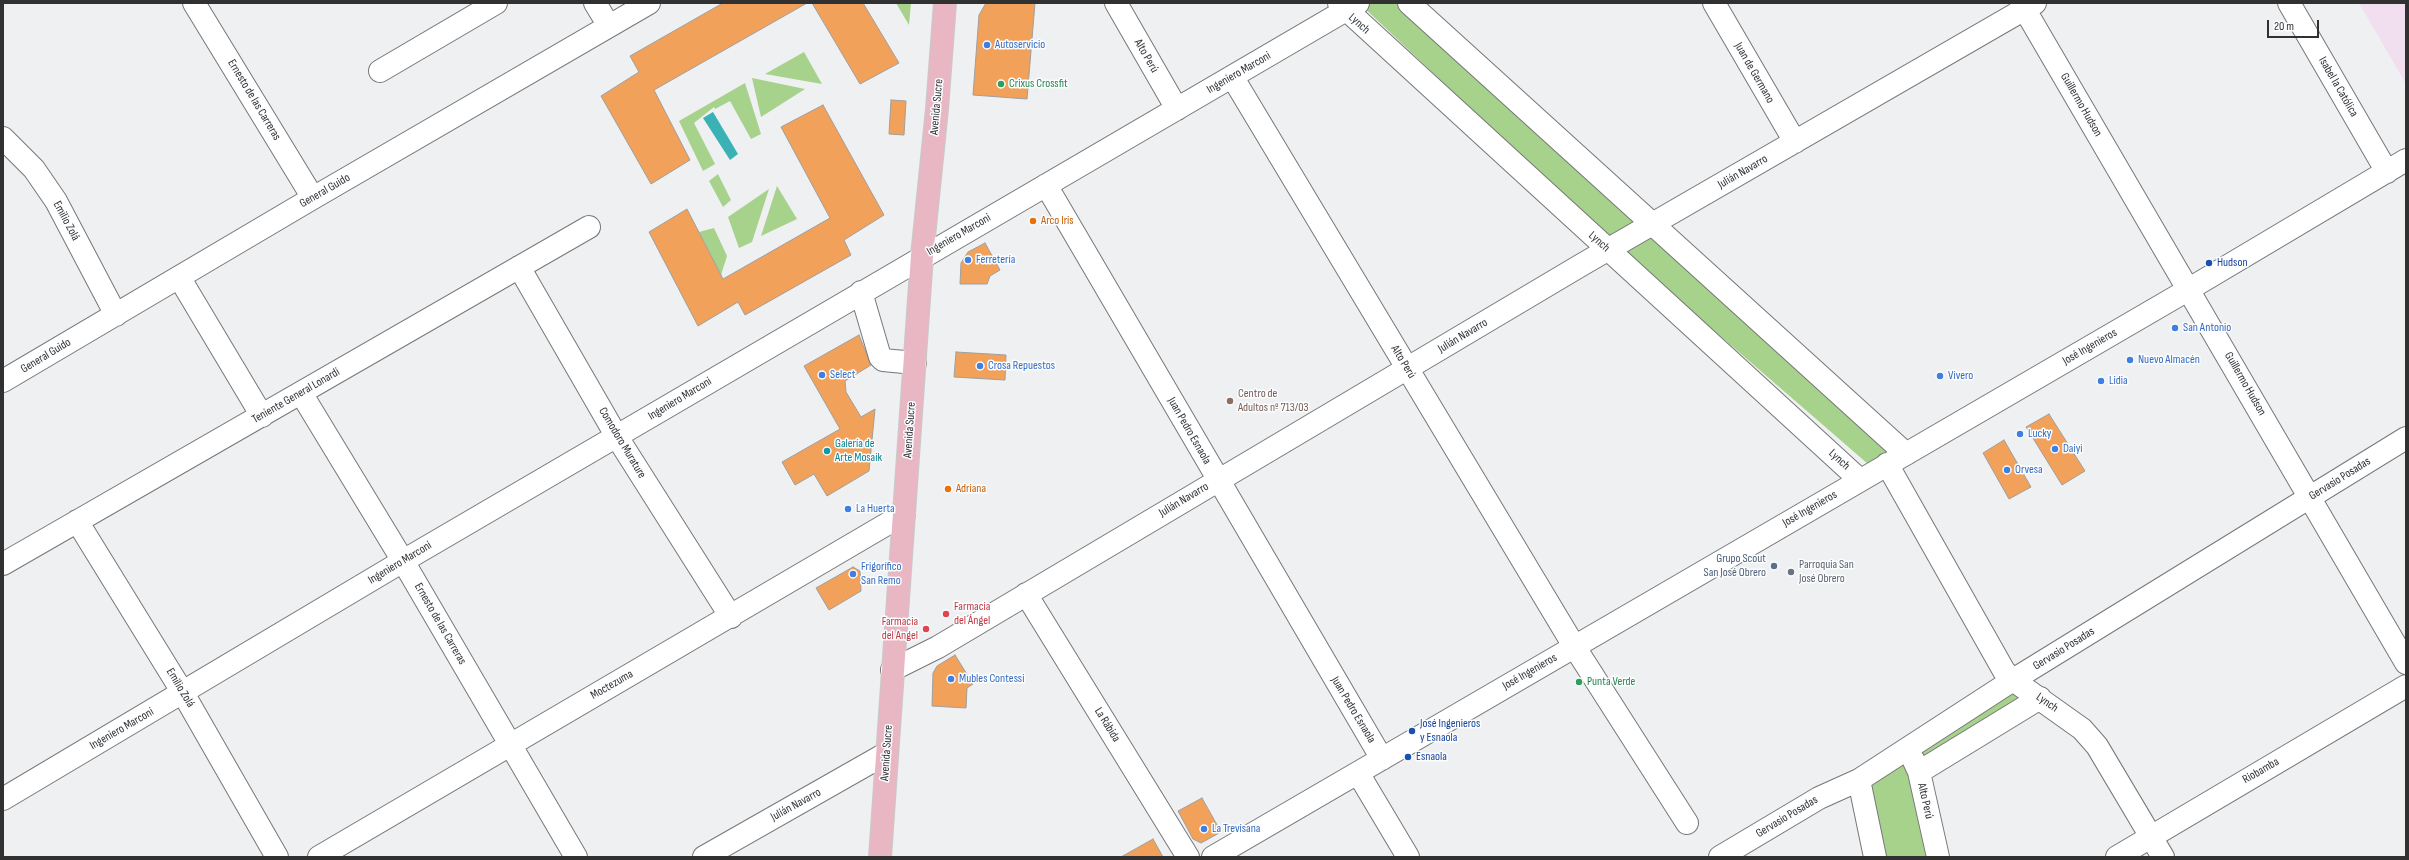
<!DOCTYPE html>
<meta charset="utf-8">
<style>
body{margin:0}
#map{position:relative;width:2409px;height:860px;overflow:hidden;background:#eef0f1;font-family:"Sofia Sans Condensed",sans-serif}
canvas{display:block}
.frame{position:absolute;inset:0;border:4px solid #313132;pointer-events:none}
.scale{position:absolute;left:2267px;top:20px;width:52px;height:18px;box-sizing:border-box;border:2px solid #313132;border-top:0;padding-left:5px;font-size:12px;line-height:14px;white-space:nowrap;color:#313132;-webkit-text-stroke:3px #fcfdff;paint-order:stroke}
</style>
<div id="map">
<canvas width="2409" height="860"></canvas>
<div class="frame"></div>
<div class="scale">20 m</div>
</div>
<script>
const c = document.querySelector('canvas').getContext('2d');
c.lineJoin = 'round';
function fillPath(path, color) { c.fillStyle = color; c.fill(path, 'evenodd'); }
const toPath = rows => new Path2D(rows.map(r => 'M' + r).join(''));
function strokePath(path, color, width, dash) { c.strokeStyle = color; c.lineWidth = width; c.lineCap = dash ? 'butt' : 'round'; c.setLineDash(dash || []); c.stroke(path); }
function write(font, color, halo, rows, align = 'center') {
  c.font = font + ' "Sofia Sans Condensed",sans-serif'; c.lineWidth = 3; c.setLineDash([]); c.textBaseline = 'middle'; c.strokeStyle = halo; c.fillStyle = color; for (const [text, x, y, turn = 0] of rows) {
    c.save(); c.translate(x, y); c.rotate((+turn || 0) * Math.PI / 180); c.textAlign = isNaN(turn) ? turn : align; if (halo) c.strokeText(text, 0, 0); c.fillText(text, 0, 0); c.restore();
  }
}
fillPath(toPath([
 [2359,3,2406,3,2406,84]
]), '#f1dff0');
fillPath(toPath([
 [896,3,911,3,909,25],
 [1359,3,1403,3,1894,451,1868,464,1613,243],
 [804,52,822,84,765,74],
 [752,78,805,89,761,117],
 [745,83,761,134,751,139,730,101,715,109,714,107,694,123,715,164,703,171,679,121],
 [718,174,731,200,723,207,709,181],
 [777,186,797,219,761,236],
 [769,189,752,242,739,248,728,217],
 [714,228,727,256,721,275,699,232],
 [2013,680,2040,698,1919,772,1938,857,1875,857,1859,780]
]), '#a7d28b');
fillPath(toPath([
 [713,112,738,154,730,160,703,118]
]), '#3ab1b5');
const building = toPath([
 [723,3,807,3,654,90,690,160,651,184,601,96,639,72,630,56,723,3],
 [812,3,863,3,899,63,860,84,812,3],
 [986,3,1035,3,1027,99,973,95,979,15,986,3],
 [891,100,906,101,904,135,889,134,891,100],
 [823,105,884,215,844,240,851,255,745,315,738,302,698,326,649,232,687,209,723,279,830,218,781,127,823,105],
 [985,243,1000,270,990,276,987,284,960,284,961,263,968,252,985,243],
 [859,335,871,365,845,381,846,392,861,417,875,409,869,471,827,496,814,474,795,485,782,462,840,429,804,366,859,335],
 [956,352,1006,355,1005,380,954,377,956,352],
 [2049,414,2085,471,2062,485,2026,427,2049,414],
 [2004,440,2031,487,2009,499,1983,453,2004,440],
 [853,567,860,571,861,591,829,610,816,588,853,567],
 [955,655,973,684,967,688,966,708,932,706,933,673,937,666,955,655],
 [1202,798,1221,832,1201,843,1193,839,1178,811,1202,798],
 [1153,839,1163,857,1121,857,1153,839]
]);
fillPath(building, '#f1a15a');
strokePath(building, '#a09e9d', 1);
const minor = toPath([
 [194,3,313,198],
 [595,3,609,26],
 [1116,3,1177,109],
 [1339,3,1860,480],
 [1409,3,1906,454],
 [1714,3,1795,142],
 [2021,3,2406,663],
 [2289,3,2387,172],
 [380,71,496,3],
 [1233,78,1574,646,1687,823],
 [3,138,34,169,56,201,116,315],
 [1046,185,1382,759],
 [519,267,617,437,731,617],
 [179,277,262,416],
 [861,292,880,357,883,360,915,363],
 [3,381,313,198,649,3],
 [301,393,403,561,576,857],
 [1887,464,2004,671,2013,680,2082,729,2097,746,2163,857],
 [77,521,183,693,277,857],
 [3,564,589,227],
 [1026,594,1188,857],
 [892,670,938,647,1583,264,2035,3],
 [1913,759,1919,772,1938,857],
 [1919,772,2040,698],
 [1358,773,1408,857],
 [1859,780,1875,857],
 [3,799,403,561,1358,3],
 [319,857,904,514],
 [704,857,887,753],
 [1213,857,2174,298,2406,160],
 [1720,857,1819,798,1859,780,2013,680,2406,438],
 [2117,857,2406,686]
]);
const major = toPath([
 [880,857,922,256,937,109,945,3]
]);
strokePath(minor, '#767779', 24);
strokePath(major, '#c9c9ca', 24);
strokePath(minor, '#fff', 22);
strokePath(major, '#e9b6c4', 22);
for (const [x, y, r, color] of [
 [987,45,4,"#3f7fe0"],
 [1001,84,4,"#2e9e5b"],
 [1033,221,4,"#e8710a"],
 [968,260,4,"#3f7fe0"],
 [2209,263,4,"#1a4fb4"],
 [2175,328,4,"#3f7fe0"],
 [2130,360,4,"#3f7fe0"],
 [980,366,4,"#3f7fe0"],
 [822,375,4,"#3f7fe0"],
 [1940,376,4,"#3f7fe0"],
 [2101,381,4,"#3f7fe0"],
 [1230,401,4,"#8d6e63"],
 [2020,434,4,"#3f7fe0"],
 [2055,449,4,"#3f7fe0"],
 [827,451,4,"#0f9aa8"],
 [2007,470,4,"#3f7fe0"],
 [948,489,4,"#e8710a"],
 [848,509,4,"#3f7fe0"],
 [1774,566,4,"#5c6f8a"],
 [1791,572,4,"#6b7280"],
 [853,574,4,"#3f7fe0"],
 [946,614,4,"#e0444e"],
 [926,629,4,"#e0444e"],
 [951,679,4,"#3f7fe0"],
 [1579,682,4,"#2e9e5b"],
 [1412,731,4,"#1a4fb4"],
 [1408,757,4,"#1a4fb4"],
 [1204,829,4,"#3f7fe0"]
]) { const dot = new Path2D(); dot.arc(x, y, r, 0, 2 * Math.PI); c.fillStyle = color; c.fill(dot); strokePath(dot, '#fcfdff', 1.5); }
write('12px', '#313132', '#fcfdff', [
 ["Lynch",1359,24,42],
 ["Alto Perú",1146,56,60],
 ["Ingeniero Marconi",1239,73,-30],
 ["Juan de Germano",1754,73,60],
 ["Isabel la Católica",2338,87,60],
 ["Ernesto de las Carreras",254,100,59],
 ["Guillermo Hudson",2081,105,60],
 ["Avenida Sucre",937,107,-85],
 ["Julián Navarro",1743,172,-30],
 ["General Guido",325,191,-30],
 ["Emilio Zolá",66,221,62],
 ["Ingeniero Marconi",959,235,-30],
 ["Lynch",1599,242,42],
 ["Julián Navarro",1463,336,-31],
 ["José Ingenieros",2090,347,-30],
 ["General Guido",46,356,-31],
 ["Alto Perú",1403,362,59],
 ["Guillermo Hudson",2245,384,60],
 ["Teniente General Lonardi",296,396,-30],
 ["Ingeniero Marconi",680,399,-31],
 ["Avenida Sucre",910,430,-86],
 ["Juan Pedro Esnaola",1189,431,60],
 ["Comodoro Murature",622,443,59],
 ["Lynch",1839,460,43],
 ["Gervasio Posadas",2340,479,-32],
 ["Julián Navarro",1184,500,-31],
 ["José Ingenieros",1810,509,-30],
 ["Ingeniero Marconi",400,563,-31],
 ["Ernesto de las Carreras",440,624,60],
 ["Gervasio Posadas",2064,649,-32],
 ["José Ingenieros",1530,672,-30],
 ["Moctezuma",612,685,-30],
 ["Emilio Zolá",180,688,59],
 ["Lynch",2047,703,35],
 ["Juan Pedro Esnaola",1353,710,59],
 ["La Rábida",1107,725,58],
 ["Ingeniero Marconi",122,729,-30],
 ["Avenida Sucre",887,753,-86],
 ["Riobamba",2261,771,-30],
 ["Alto Perú",1925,801,77],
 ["Julián Navarro",796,805,-29],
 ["Gervasio Posadas",1787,817,-31]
]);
write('12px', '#366cbe', '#fcfdff', [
 ["Autoservicio",995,45],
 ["Ferretería",976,260],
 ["San Antonio",2183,328],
 ["Nuevo Almacén",2138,360],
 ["Crosa Repuestos",988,366],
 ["Select",830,375],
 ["Vivero",1948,376],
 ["Lidia",2109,381],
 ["Lucky",2028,434],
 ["Daiyi",2063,449],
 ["Orvesa",2015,470],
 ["La Huerta",856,509],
 ["Frigorífico",861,567],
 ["San Remo",861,581],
 ["Mubles Contessi",959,679],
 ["La Trevisana",1212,829]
], 'left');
write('12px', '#27864d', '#fcfdff', [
 ["Crixus Crossfit",1009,84],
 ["Punta Verde",1587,682]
], 'left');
write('12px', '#c56008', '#fcfdff', [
 ["Arco Iris",1041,221],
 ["Adriana",956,489]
], 'left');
write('12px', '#164399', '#fcfdff', [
 ["Hudson",2217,263],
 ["José Ingenieros",1420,724],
 ["y Esnaola",1420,738],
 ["Esnaola",1416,757]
], 'left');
write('12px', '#785e54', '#fcfdff', [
 ["Centro de",1238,394],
 ["Adultos nº 713/03",1238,408]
], 'left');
write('12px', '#0d838f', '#fcfdff', [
 ["Galería de",835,444],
 ["Arte Mosaik",835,458]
], 'left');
write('12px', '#4e5e75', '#fcfdff', [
 ["Grupo Scout",1766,559],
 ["San José Obrero",1766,573]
], 'right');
write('12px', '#5b616d', '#fcfdff', [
 ["Parroquia San",1799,565],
 ["José Obrero",1799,579]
], 'left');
write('12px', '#be3a42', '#fcfdff', [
 ["Farmacia",954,607],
 ["del Ángel",954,621],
 ["Farmacia",918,622,"right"],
 ["del Angel",918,636,"right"]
], 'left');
</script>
